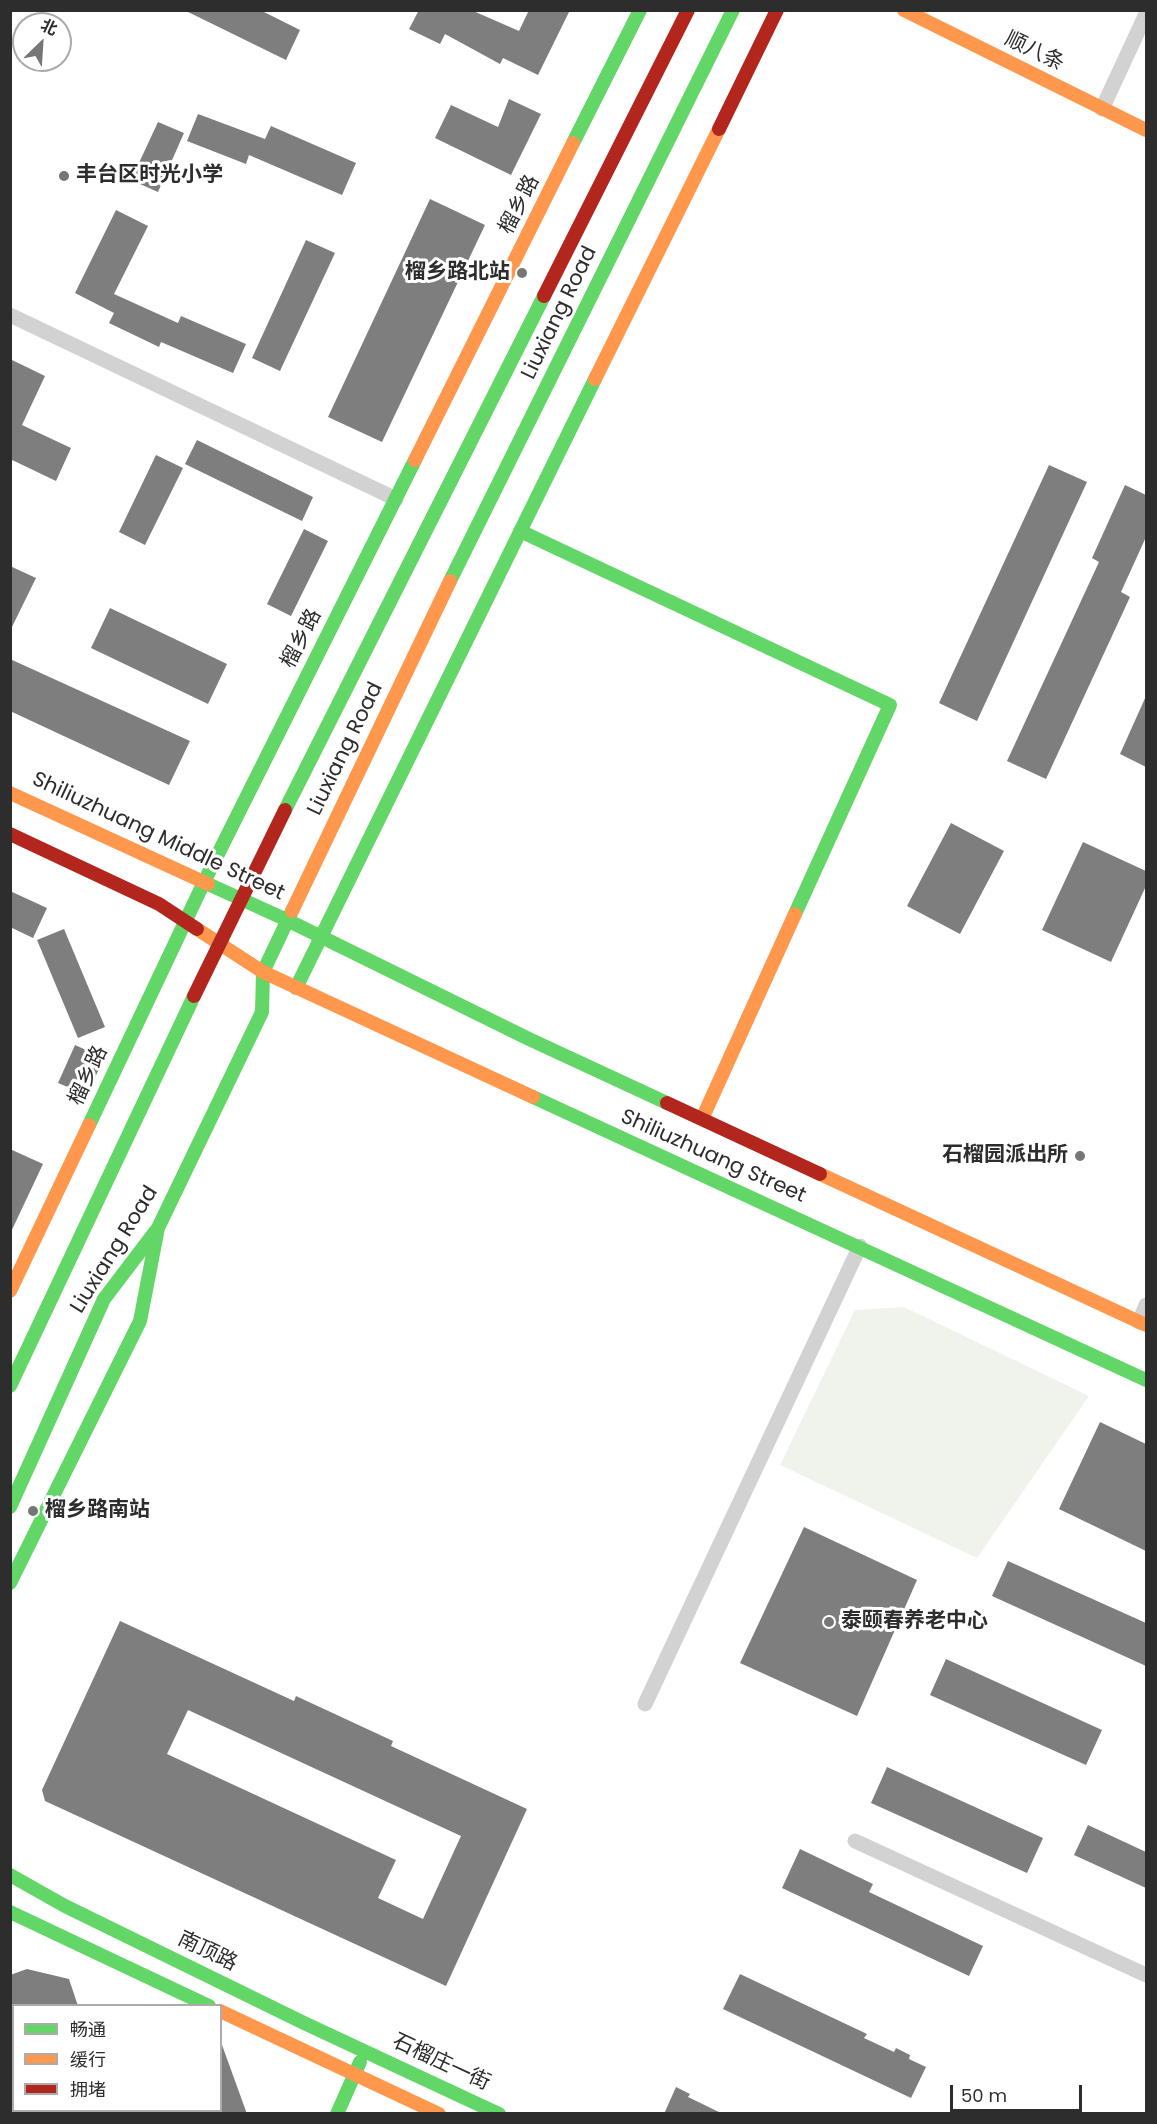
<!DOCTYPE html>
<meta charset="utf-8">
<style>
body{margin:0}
#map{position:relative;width:1157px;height:2124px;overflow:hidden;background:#fff;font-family:Poppins,"Noto Sans SC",sans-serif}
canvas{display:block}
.frame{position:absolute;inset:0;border:12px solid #2d2d2d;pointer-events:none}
.legend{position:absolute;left:12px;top:2004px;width:210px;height:108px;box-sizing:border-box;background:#fff;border:2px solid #ababab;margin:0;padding:8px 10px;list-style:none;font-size:18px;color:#2d2d2d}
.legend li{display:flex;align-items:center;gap:12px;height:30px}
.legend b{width:30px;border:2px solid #ababab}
.north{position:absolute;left:12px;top:12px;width:60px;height:60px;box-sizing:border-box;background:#fff;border:2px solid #ababab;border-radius:50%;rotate:25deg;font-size:16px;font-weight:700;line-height:24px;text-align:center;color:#2d2d2d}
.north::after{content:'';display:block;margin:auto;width:21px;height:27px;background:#767676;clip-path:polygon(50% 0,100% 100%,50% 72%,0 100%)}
.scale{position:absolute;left:950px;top:2085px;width:132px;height:27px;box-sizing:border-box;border:3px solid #2d2d2d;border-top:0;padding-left:8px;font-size:18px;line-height:21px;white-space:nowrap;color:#2d2d2d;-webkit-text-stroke:4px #fff;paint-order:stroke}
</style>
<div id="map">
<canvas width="1157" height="2124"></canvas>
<div class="frame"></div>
<ul class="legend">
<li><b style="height:8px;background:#63d668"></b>畅通</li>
<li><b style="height:8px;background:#ff974d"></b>缓行</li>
<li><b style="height:8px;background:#b3261e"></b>拥堵</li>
</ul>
<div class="north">北</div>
<div class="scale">50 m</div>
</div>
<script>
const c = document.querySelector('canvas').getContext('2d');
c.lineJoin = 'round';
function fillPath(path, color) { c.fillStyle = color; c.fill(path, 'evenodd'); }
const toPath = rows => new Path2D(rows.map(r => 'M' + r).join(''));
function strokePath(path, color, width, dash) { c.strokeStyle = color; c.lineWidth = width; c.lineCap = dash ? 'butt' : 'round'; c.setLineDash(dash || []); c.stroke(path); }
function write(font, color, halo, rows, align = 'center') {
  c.font = font + ' Poppins,"Noto Sans SC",sans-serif'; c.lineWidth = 6; c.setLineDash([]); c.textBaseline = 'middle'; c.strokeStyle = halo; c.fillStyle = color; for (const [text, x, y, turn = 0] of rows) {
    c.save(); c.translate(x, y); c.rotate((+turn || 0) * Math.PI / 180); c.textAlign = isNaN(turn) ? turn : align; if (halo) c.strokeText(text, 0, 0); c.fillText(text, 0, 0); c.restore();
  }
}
fillPath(toPath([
 [904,1307,1089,1396,977,1558,780,1465,855,1310]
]), '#f0f3eb');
fillPath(toPath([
 [184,10,260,10,300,30,286,60],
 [419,10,471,10,519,31,529,10,570,10,538,75,503,58,500,64,445,34,440,44,409,29],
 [509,99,541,114,511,175,435,138,451,105,498,127],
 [198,114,265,139,271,126,356,163,342,195,249,155,246,164,187,141],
 [158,122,184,133,158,192,131,180],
 [430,199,485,225,382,442,328,417],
 [116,210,148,226,114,294,178,323,181,316,246,344,233,373,161,342,159,347,109,323,114,313,75,293],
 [306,240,335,253,280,371,252,358],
 [10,359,45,376,22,425,71,448,56,481,10,459],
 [197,440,313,497,302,521,185,464],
 [156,455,183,468,145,545,119,532],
 [1049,465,1087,482,977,721,939,703],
 [1125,485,1146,495,1146,537,1121,592,1130,597,1046,779,1007,761,1099,562,1092,558],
 [304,529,328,541,291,616,267,604],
 [10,566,36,578,10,631],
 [110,608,227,664,208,704,91,648],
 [10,659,190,741,169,785,10,711],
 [1146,696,1146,767,1120,754],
 [951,823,1004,851,960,934,907,906],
 [1083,842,1146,871,1146,886,1111,962,1042,930],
 [10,891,47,908,33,938,10,927],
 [64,929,105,1027,78,1038,37,940],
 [75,1045,104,1058,87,1095,58,1083],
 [10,1149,43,1164,10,1234],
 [1100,1422,1146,1444,1146,1551,1059,1509],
 [804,1527,917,1580,857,1716,740,1663],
 [1008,1561,1146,1623,1146,1666,992,1596],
 [120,1621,294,1701,296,1696,393,1741,391,1746,527,1809,446,1986,45,1801,42,1790],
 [188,1710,461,1836,423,1919,378,1898,396,1860,167,1754],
 [946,1659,1102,1730,1086,1765,930,1695],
 [887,1767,1043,1838,1027,1873,871,1803],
 [1088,1825,1146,1852,1146,1888,1074,1855],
 [800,1849,873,1884,869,1892,983,1946,969,1976,782,1888],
 [27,1969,69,1979,78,2006,10,2006,10,1975],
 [740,1974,867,2034,864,2038,894,2052,896,2048,910,2055,909,2059,926,2067,911,2098,723,2009],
 [222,2045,247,2114,220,2114,220,2046],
 [676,2087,690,2094,688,2097,723,2114,664,2114]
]), '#7e7e7e');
strokePath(toPath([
 [1102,109,1146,14],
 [10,315,396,499],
 [1139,1322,1146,1305],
 [645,1704,860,1246],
 [855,1841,1146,1975]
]), '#d2d2d2', 15);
strokePath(toPath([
 [573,143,640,10],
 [520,531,890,705,795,914],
 [450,581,733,10],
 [285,810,544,296],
 [208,884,287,920,529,1039,667,1103],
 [296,988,595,379],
 [533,1097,1146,1380],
 [89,1125,204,882,415,460],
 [10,1386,194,996],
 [10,1507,104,1299,158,1228,262,1012,263,972,292,911],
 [10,1583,140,1321,158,1228],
 [10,1875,65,1906,304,2023,499,2114],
 [10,1912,209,2006],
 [337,2114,360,2062]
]), '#63d668', 14);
strokePath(toPath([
 [904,10,1146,130],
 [595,379,719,129],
 [415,460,573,143],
 [10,793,208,884],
 [292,911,450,581],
 [197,929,263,972,533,1097],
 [702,1119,795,914],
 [820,1174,1146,1325],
 [10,1291,89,1125],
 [220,2011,439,2114]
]), '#ff974d', 14);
strokePath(toPath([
 [719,129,777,10],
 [544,296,688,10],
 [10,834,159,904,197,929],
 [194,996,285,810],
 [667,1103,820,1174]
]), '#b3261e', 14);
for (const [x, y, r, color] of [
 [64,176,6,"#767676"],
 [522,273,6,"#767676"],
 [1080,1156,6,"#767676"],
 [33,1511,6,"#767676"],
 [829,1622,6,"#767676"]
]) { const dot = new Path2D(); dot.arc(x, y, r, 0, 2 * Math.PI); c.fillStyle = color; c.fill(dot); strokePath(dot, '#fff', 2); }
write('21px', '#2d2d2d', '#fff', [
 ["顺八条",1034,52,26],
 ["榴乡路",520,205,-63],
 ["Liuxiang Road",560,313,-64],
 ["榴乡路",302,639,-63],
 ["Liuxiang Road",346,749,-64],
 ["Shiliuzhuang Middle Street",158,837,25],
 ["榴乡路",89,1076,-65],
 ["Shiliuzhuang Street",713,1157,24],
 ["Liuxiang Road",115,1250,-58],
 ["南顶路",207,1952,26],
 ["石榴庄一街",441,2063,25]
]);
write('bold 21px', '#2d2d2d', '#fff', [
 ["丰台区时光小学",76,176],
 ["榴乡路北站",510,273,"right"],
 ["石榴园派出所",1068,1156,"right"],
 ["榴乡路南站",45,1511],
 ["泰颐春养老中心",841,1622]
], 'left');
</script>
